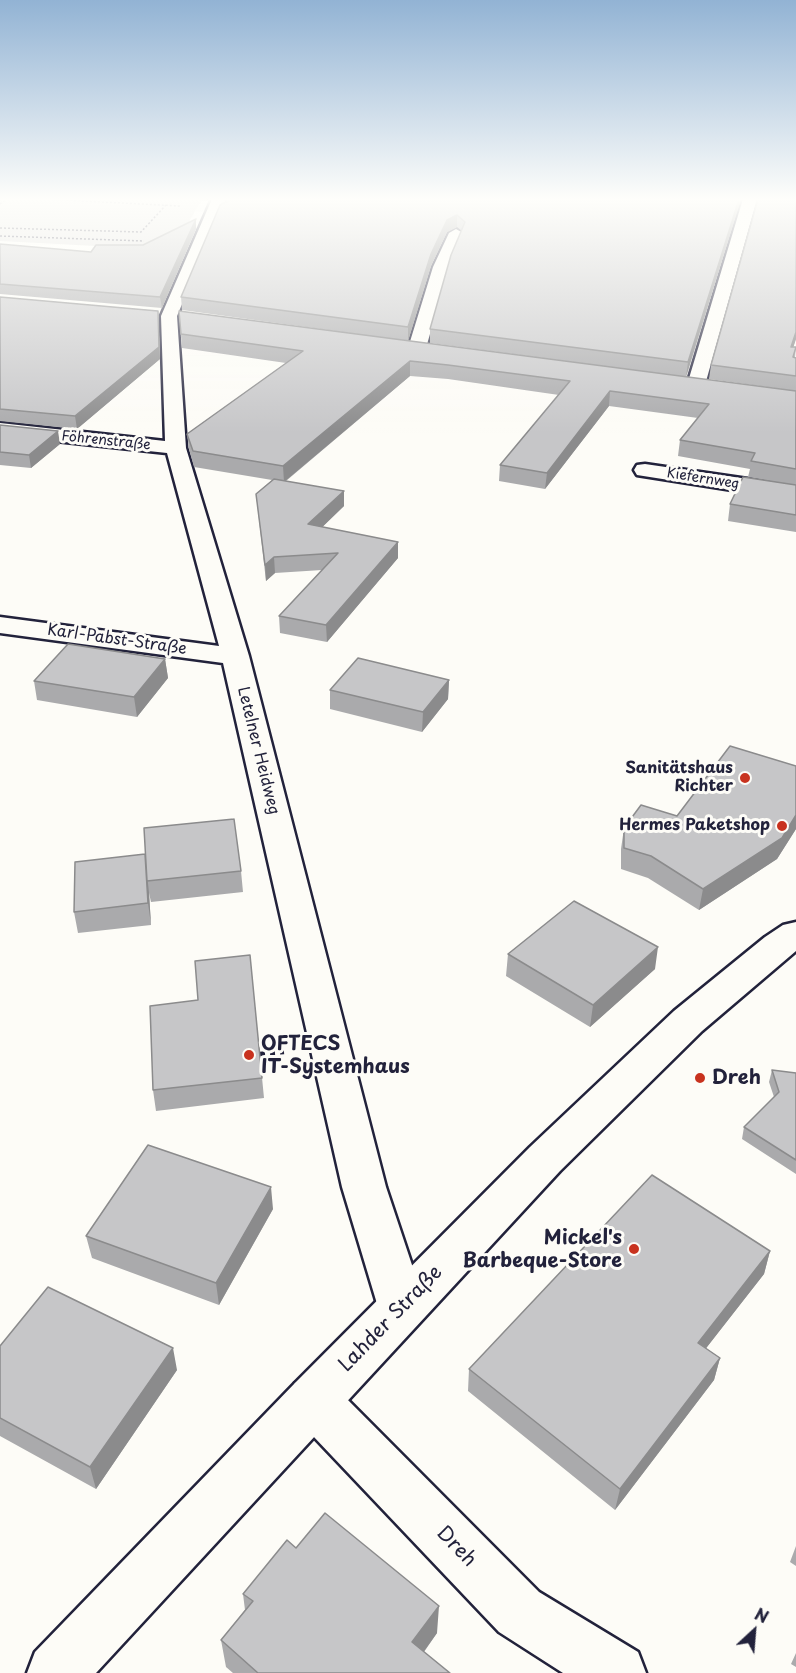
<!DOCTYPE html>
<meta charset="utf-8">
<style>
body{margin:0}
#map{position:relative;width:796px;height:1673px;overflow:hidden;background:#fdfcf7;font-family:"Playpen Sans",sans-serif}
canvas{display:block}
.north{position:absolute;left:724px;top:1601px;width:60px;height:60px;-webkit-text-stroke:4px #fdfcf7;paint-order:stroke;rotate:26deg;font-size:16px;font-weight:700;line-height:24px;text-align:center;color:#22223b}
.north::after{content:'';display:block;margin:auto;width:21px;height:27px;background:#22223b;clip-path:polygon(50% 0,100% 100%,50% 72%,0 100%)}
</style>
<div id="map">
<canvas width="796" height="1673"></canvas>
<div class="north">N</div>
</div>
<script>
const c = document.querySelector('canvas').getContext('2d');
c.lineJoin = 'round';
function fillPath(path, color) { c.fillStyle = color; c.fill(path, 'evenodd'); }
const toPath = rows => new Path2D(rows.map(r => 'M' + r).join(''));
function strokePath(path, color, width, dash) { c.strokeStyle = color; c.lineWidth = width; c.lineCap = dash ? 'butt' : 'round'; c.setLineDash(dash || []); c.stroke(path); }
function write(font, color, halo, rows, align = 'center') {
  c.font = font + ' "Playpen Sans",sans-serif'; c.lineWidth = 6; c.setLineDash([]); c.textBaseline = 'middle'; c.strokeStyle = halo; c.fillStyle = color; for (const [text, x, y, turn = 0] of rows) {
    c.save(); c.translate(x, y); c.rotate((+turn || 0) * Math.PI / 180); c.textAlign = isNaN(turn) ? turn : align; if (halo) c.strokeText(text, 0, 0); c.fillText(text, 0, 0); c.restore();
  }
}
fillPath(toPath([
 [0,199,202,199,173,250,0,241]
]), '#dddcdb');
const minor = toPath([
 [212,199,226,199,177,316,186,448,249,656,386,1187,426,1307,419,1322,402,1328,385,1322,378,1307,342,1187,223,663,0,633,0,617,219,646,167,453,0,435,0,423,165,441,161,316,212,199],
 [743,199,757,199,705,385,703,389,689,389,687,385,743,199],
 [456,229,463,233,449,267,426,348,423,352,411,352,408,348,433,267,449,233,456,229],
 [645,464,796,486,796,500,637,475,634,470,637,465,645,464],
 [313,1376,331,1383,539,1592,638,1652,646,1673,563,1673,499,1632,295,1417,288,1400,295,1383,313,1376]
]);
const tertiary = toPath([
 [796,922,796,951,702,1031,560,1171,96,1673,27,1673,35,1652,295,1383,530,1147,674,1011,765,937,783,925,796,922]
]);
strokePath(minor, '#22223b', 5);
strokePath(tertiary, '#22223b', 5);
strokePath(toPath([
 [46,199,180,206],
 [0,204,7,199],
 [0,228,141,232,166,205],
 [0,236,144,241]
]), '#22223b', 1.5, [2, 2]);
strokePath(toPath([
 [260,1054,284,1052]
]), '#22223b', 4.5, [5, 5]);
fillPath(minor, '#fdfcf7');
fillPath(tertiary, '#fdfcf7');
fillPath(toPath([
 [741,199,686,377,430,343,430,329,462,231,457,227,447,232,431,266,408,341,182,310,181,297,220,205],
 [796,199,796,339,793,347,796,347,795,358,796,358,796,391,709,379,711,365],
 [196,219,196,229,162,308,0,294,0,244,91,252,143,245],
 [0,297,158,311,160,359,77,429,0,421],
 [179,311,796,391,796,532,728,521,730,504,787,484,748,477,750,469,678,456,680,440,698,418,609,406,545,489,499,481,500,465,559,395,448,379,410,376,286,481,344,506,322,527,398,558,327,642,280,633,279,616,322,570,275,573,266,581,256,494,272,480,194,467,189,449,187,434,286,363,182,348],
 [0,425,60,444,31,468,0,465],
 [165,659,168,678,137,717,37,700,34,681],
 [449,680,448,699,422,732,330,709,330,690],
 [796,766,796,829,777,859,699,910,648,878,621,869,621,849,624,828,677,816],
 [145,854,241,871,243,892,151,902,149,893,151,925,78,933,74,912],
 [508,954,655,969,590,1027,506,976],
 [250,955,264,1098,156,1111,153,1090,198,1000],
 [772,1070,796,1073,796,1174,742,1139,744,1127,774,1097,769,1082],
 [273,1209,219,1305,92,1258,86,1236],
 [770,1251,764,1274,706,1348,720,1358,714,1380,615,1510,468,1391,469,1369],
 [0,1346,177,1370,96,1489,0,1436],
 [796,1546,796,1566,790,1562],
 [296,1548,437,1633,424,1652,450,1673,233,1673,226,1667,221,1640,245,1610,243,1594],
 [796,1653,796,1667,791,1664]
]), '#aaaaac');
fillPath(toPath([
 [739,199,741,199,686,377,688,362],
 [457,215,457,227,447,232,431,266,408,341,408,327,431,254,447,220],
 [196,219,196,229,162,308,160,297],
 [158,311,160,359,77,429,75,416],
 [796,332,796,339,789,361,791,347],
 [410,361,410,376,284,482,283,466],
 [610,391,609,406,545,489,547,473],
 [58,431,60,444,31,468,29,455],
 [344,491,344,506,309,540,308,524],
 [398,542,398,558,327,642,326,625],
 [274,557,275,573,266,581,265,565],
 [165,659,168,678,137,717,134,697],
 [449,680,448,699,422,732,423,712],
 [796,815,796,829,777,859,699,910,703,889],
 [145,854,149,893,151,925,148,903],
 [658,947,655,969,590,1027,593,1005],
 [271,1187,273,1209,219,1305,216,1283],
 [770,1251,764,1274,693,1365,698,1343],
 [173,1348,177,1370,96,1489,90,1467],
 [720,1358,714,1380,615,1510,620,1489],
 [439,1606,437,1633,412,1668,412,1642]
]), '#8b8b8c');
const building = toPath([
 [232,199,739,199,688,362,430,329,451,255,465,222,457,215,447,220,431,254,408,327,181,297,220,205,232,199],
 [758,199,796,199,796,332,791,347,796,347,793,357,796,358,796,376,711,365,758,199],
 [196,219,160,297,0,284,0,244,91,252,96,245,143,245,196,219],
 [0,297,158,311,159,347,75,416,0,409,0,297],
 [179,311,796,391,796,469,751,461,755,453,680,440,709,404,610,391,547,473,500,465,570,381,448,365,410,361,283,466,193,451,187,434,303,351,181,334,179,311],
 [0,425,58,431,29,455,0,452,0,425],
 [743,477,796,485,796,515,730,504,743,477],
 [274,479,344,491,308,524,398,542,326,625,279,616,338,553,274,557,265,565,256,494,274,479],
 [68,644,165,659,134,697,34,681,68,644],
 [358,658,449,680,423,712,330,690,358,658],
 [730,746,796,766,796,815,782,838,703,889,651,856,624,848,624,828,641,805,677,816,730,746],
 [234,819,241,871,147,881,144,828,234,819],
 [145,854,148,903,74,912,75,862,145,854],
 [574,901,658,947,593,1005,508,954,574,901],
 [250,955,262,1078,153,1090,150,1006,198,1000,195,961,250,955],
 [772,1070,796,1073,796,1160,744,1127,779,1092,772,1070],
 [148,1145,271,1187,216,1283,86,1236,148,1145],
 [652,1175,770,1251,698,1343,720,1358,620,1489,469,1369,652,1175],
 [48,1287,173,1348,90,1467,0,1418,0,1346,48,1287],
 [325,1513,439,1606,412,1642,450,1673,258,1673,221,1640,253,1601,243,1594,287,1540,296,1548,325,1513]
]);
fillPath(building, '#c6c6c8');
strokePath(building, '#8b8b8c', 1.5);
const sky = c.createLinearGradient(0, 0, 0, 433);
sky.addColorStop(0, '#92b3d4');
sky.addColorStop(0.46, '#fefefb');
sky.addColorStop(1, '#fefefb00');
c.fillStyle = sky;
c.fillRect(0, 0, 796, 433);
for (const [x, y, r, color] of [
 [745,778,6,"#c8321e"],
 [782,826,6,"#c8321e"],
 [249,1055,6,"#c8321e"],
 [700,1078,6,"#c8321e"],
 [634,1249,6,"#c8321e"]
]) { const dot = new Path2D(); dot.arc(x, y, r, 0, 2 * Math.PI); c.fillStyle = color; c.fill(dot); strokePath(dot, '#fdfcf7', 2); }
write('14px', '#22223b', '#fdfcf7', [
 ["Föhrenstraße",106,441,6],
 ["Kiefernweg",703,479,9]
]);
write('16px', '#22223b', '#fdfcf7', [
 ["Karl-Pabst-Straße",117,640,8],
 ["Letelner Heidweg",258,751,76]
]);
write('bold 16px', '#22223b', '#fdfcf7', [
 ["Sanitätshaus",733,769],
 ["Richter",733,787],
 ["Hermes Paketshop",770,826]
], 'right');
write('bold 20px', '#22223b', '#fdfcf7', [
 ["OFTECS",261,1044],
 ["IT-Systemhaus",261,1067],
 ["Dreh",712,1078],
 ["Mickel's",622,1238,"right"],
 ["Barbeque-Store",622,1261,"right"]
], 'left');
write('20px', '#22223b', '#fdfcf7', [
 ["Lahder Straße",391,1319,-46],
 ["Dreh",456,1547,46]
]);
</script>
